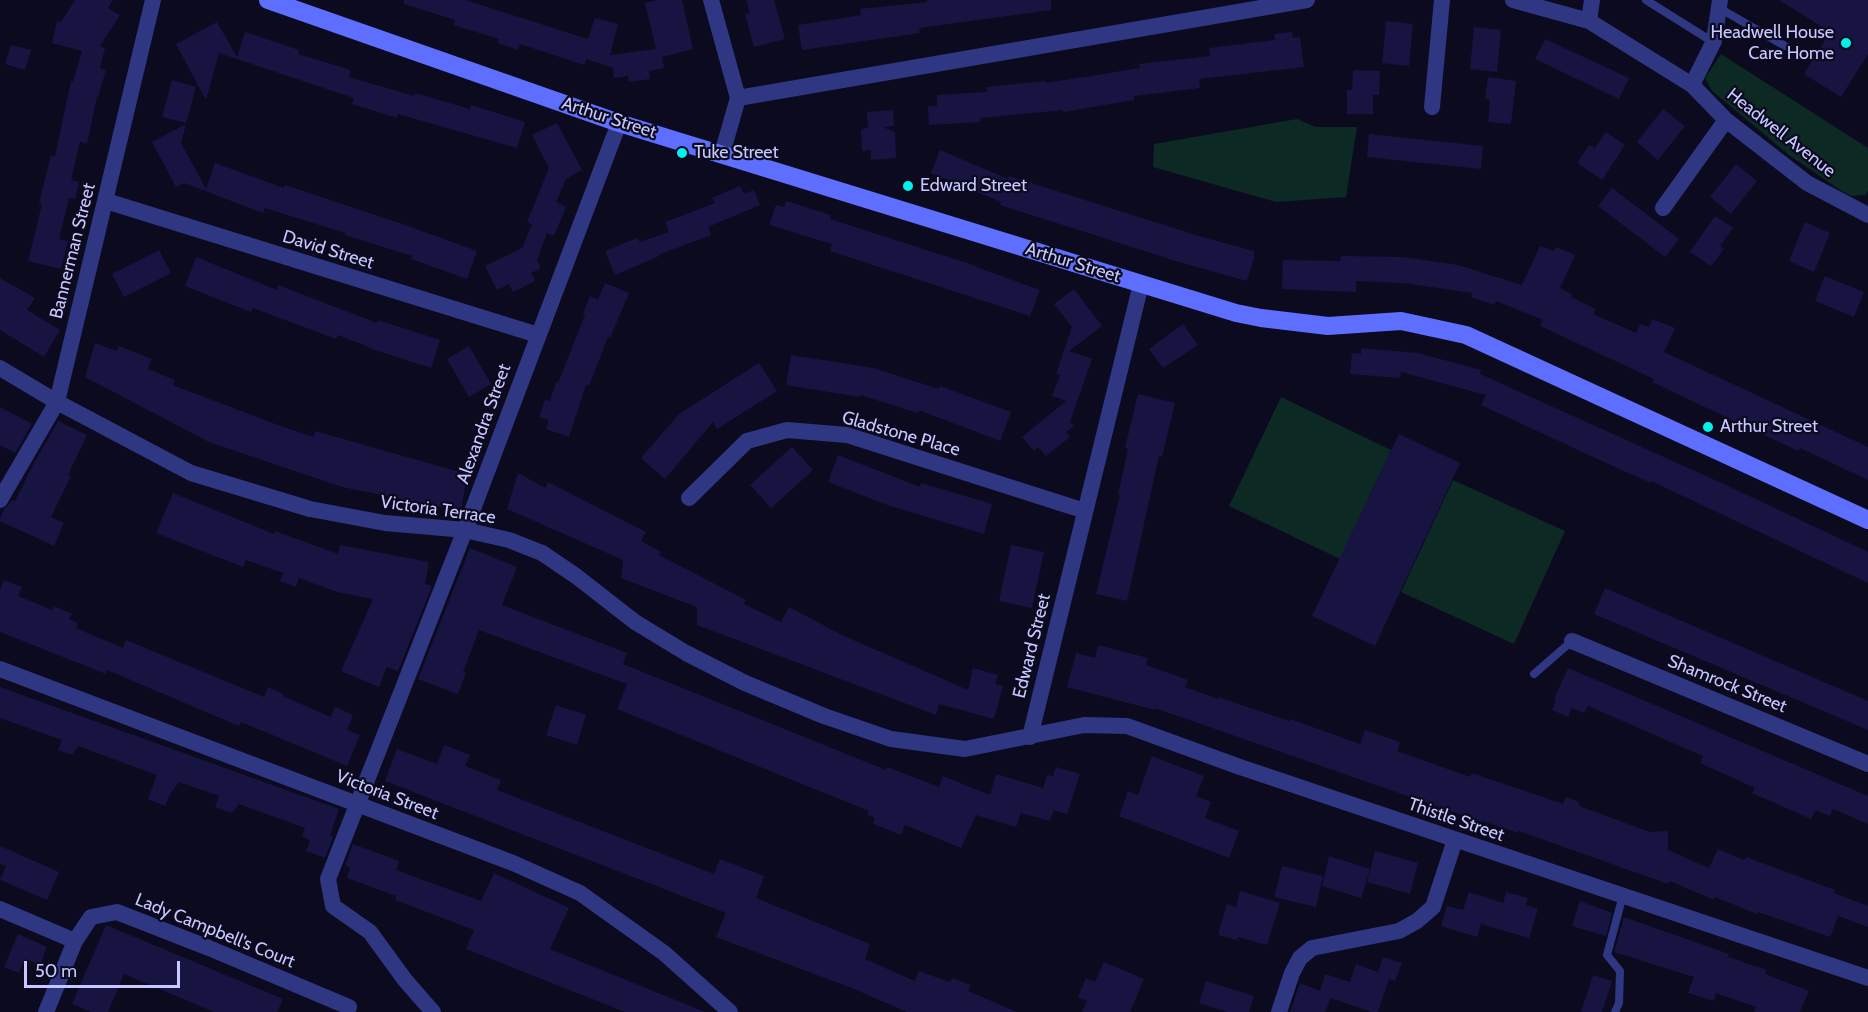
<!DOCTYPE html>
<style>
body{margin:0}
#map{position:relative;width:1868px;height:1012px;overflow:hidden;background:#0b0a1f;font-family:Cabin,sans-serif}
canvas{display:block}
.scale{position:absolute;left:24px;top:961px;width:156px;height:27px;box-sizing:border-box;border:3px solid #c7c8ff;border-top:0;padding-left:8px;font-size:18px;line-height:21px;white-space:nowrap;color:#c7c8ff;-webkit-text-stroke:4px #0b0a1f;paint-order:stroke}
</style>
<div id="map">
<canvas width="1868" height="1012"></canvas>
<div class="scale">50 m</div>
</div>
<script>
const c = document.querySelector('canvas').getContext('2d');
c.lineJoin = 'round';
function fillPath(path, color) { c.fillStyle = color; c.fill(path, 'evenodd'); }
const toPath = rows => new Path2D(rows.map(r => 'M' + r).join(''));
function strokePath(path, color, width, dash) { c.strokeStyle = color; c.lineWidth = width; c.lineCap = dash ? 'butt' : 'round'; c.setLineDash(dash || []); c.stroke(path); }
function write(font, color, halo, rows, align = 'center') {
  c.font = font + ' Cabin,sans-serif'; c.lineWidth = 4.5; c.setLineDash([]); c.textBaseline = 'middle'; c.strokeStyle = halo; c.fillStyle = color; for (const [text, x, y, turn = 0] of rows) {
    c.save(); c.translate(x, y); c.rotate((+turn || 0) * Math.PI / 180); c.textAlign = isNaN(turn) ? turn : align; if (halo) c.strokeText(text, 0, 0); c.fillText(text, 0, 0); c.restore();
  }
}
fillPath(toPath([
 [1721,54,1868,148,1868,191,1865,195,1852,196,1843,192,1789,155,1712,91,1705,78],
 [1297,119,1316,127,1357,127,1346,197,1276,202,1153,167,1154,144],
 [1281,397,1391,450,1340,559,1229,506],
 [1453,480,1565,531,1514,644,1401,592]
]), '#0c2924');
fillPath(toPath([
 [75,0,113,0,108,8,120,15,100,46,105,48,100,68,106,70,98,97,97,97,87,144,80,142,71,180,79,182,75,199,69,198,59,239,68,241,61,269,28,261,42,204,39,203,51,155,55,156,71,81,73,82,82,51,52,43,57,21,61,22],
 [404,0,465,0,588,39,595,18,618,24,610,55,656,49,645,3,657,0,682,0,693,49,662,57,664,68,649,71,650,79,629,82,628,76,614,78,613,68,586,59,584,65,520,44,518,50,498,43,499,39,453,25,455,20,404,4],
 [746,0,774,0,785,39,754,47,745,14,750,13],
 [927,0,1051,0,1051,10,919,28,920,33,802,50,798,25,861,15,860,9,927,2],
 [1779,0,1868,0,1868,54,1841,97,1804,74,1830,32],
 [1386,21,1413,24,1409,66,1382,63],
 [217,22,237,57,245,32,299,50,298,54,351,70,349,77,414,96,415,93,470,109,471,105,525,122,517,148,398,114,397,118,352,104,354,98,219,53,206,100,176,44],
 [1474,27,1501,30,1497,72,1470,69],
 [1292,32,1293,38,1300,37,1304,67,1199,79,1200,88,1134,96,1134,100,1063,112,1063,110,980,118,980,122,929,125,928,106,937,106,937,95,987,92,986,87,1046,81,1046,83,1140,68,1139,64,1210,56,1209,48,1275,40,1274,34],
 [1545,39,1629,78,1619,99,1535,59],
 [11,45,31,50,25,70,5,64],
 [1353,70,1380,71,1379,95,1373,95,1373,114,1347,114,1347,90,1352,90],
 [1488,77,1516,81,1511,124,1488,122,1490,100,1485,99],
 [172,80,196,87,186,123,162,117],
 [1663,109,1685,126,1658,160,1637,142],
 [893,110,894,126,883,127,895,132,896,158,871,160,871,150,862,151,861,129,868,128,867,112],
 [557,123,582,170,566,179,556,202,566,207,554,236,547,233,537,260,541,268,531,273,535,281,513,292,509,284,497,290,485,266,522,248,532,224,527,222,549,168,532,135],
 [186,124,181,143,206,189,215,163,284,188,285,185,408,226,477,251,467,279,411,259,412,256,345,235,345,233,265,208,263,213,184,183,176,187,152,142],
 [1606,132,1625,145,1602,180,1577,163,1589,145,1595,148],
 [1369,134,1483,146,1481,169,1367,157],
 [940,150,1008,179,1009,176,1202,237,1254,251,1254,258,1247,281,1179,262,1000,205,1001,202,931,173],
 [1736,164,1757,181,1731,214,1710,197],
 [740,186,744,194,754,190,760,205,708,227,711,235,658,255,659,256,615,275,605,251,637,238,640,242,669,232,665,222,715,203,712,198],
 [1612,188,1679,239,1665,257,1598,206],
 [786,201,831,215,830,219,976,266,976,267,1040,290,1030,316,830,251,832,244,769,225,776,205,784,207],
 [1715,216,1733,228,1720,246,1724,249,1711,266,1690,252],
 [1805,222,1830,233,1814,272,1789,261],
 [1540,246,1554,251,1556,247,1575,255,1560,288,1572,294,1571,297,1596,309,1593,314,1636,333,1640,324,1649,327,1652,319,1675,328,1664,352,1868,447,1868,480,1800,448,1798,451,1652,382,1654,379,1540,326,1543,320,1496,301,1495,305,1471,297,1472,293,1403,283,1356,281,1356,292,1282,289,1283,260,1340,261,1341,256,1403,257,1458,265,1522,285],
 [159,250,171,273,124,297,112,274],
 [196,257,277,290,278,285,377,323,378,320,440,340,431,368,369,348,369,347,338,335,336,339,253,308,251,312,185,286],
 [1825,276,1864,292,1854,317,1815,301],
 [0,278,35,298,27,310,60,330,44,357,0,330],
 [605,283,629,293,610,338,608,337,589,386,586,385,569,437,546,429,549,420,539,417,545,400,550,401,556,382,558,383,585,315,583,314,590,296,598,300],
 [1074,289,1102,326,1069,351,1092,359,1070,422,1074,426,1066,432,1070,437,1046,456,1038,447,1034,451,1022,437,1066,401,1052,396,1060,375,1056,374,1072,327,1054,304],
 [1183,324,1198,345,1163,368,1149,349],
 [95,343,117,351,119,346,152,359,148,369,175,380,173,385,275,424,313,437,315,431,467,474,461,511,342,487,209,442,85,377],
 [469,346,491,384,469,397,447,359],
 [1361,348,1418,353,1481,370,1480,374,1726,485,1868,552,1868,583,1651,481,1651,483,1617,468,1481,405,1486,395,1401,372,1400,378,1350,374,1352,353,1361,354],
 [791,355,873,368,939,389,940,386,1011,412,1000,441,919,410,918,413,860,395,860,397,786,385],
 [759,363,777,391,717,429,713,422,665,479,641,458,679,414],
 [1138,394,1175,403,1162,457,1159,456,1127,601,1096,594,1120,495,1118,495,1128,449,1125,448],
 [0,407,32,424,15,453,0,445],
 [58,421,87,435,68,475,71,476,51,517,64,523,54,546,0,521,0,519,4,509,12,500,15,501,34,463],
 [1399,434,1460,463,1375,646,1312,616],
 [792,447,813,470,771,508,750,485],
 [838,455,920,487,921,483,992,504,984,534,890,506,828,482],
 [518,473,545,488,548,482,646,532,641,541,661,552,659,555,746,600,744,604,781,622,789,607,842,635,968,690,973,668,998,675,995,684,1003,686,994,719,939,704,936,715,697,625,697,607,621,578,623,560,507,509],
 [173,493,274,534,275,531,338,554,340,545,429,562,425,584,432,586,398,671,387,667,379,687,341,671,373,599,337,592,299,578,296,587,280,581,283,573,246,560,243,567,156,533],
 [1011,545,1044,552,1032,608,999,601],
 [470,548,517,567,502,605,627,653,623,664,886,770,887,767,939,787,943,776,990,795,996,774,1043,788,1047,775,1053,776,1056,767,1080,774,1067,814,1054,810,1050,821,1021,813,1016,827,976,815,961,848,905,825,901,835,873,824,875,818,867,815,869,811,617,709,627,684,479,630,463,672,466,673,458,694,418,679],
 [4,580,22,587,18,596,52,610,54,606,72,614,69,619,78,623,76,628,123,648,126,640,264,697,268,687,284,694,283,696,331,717,335,707,353,715,347,730,360,735,347,766,241,722,239,726,107,670,106,674,0,632,0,590],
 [1605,588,1868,701,1868,730,1594,614],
 [1098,645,1148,658,1146,665,1188,680,1185,687,1218,699,1218,697,1289,721,1290,719,1360,744,1365,730,1400,742,1397,751,1470,777,1472,773,1563,804,1566,797,1579,802,1579,806,1650,832,1668,831,1668,850,1709,868,1718,849,1744,860,1746,857,1835,890,1834,893,1868,906,1868,927,1838,916,1830,937,1758,912,1757,914,1715,897,1714,900,1670,881,1668,884,1519,831,1518,833,1483,821,1482,822,1155,708,1155,710,1067,687,1076,653,1095,658],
 [1568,668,1868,796,1868,824,1833,809,1830,816,1816,810,1811,819,1752,793,1755,788,1700,763,1703,756,1588,706,1584,713,1572,708,1568,717,1552,710,1556,700,1554,699],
 [0,687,339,809,330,835,333,837,325,858,306,851,310,841,302,836,305,828,239,804,232,813,215,807,219,796,179,782,169,796,165,806,148,799,157,775,78,746,72,755,58,750,62,740,0,718],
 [556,705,586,715,577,745,546,735],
 [444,745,470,755,465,766,501,780,497,790,714,874,720,859,764,876,756,898,870,944,865,959,915,981,919,971,950,982,952,978,971,985,968,991,1017,1012,907,1012,854,989,716,937,726,913,385,781,397,749,437,764],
 [1152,756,1204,776,1196,796,1211,802,1205,818,1239,831,1229,858,1119,816,1128,791,1138,795],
 [353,844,399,861,396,870,481,901,494,873,569,908,550,949,705,1012,625,1012,466,949,474,930,395,900,396,896,347,878,350,868,345,865],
 [0,846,59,872,47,900,0,880,6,866,0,864],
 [1375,851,1418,863,1410,894,1367,882],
 [1329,856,1370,869,1361,898,1322,886],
 [1282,866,1323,876,1316,907,1274,897],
 [1240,891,1280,903,1267,945,1238,937,1237,940,1218,935,1227,904,1236,907],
 [1469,892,1503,903,1506,892,1528,898,1526,905,1538,909,1529,938,1481,924,1477,937,1441,926,1447,906,1463,910],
 [1580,901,1612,913,1606,936,1572,926],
 [1624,917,1729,954,1728,957,1767,970,1765,974,1809,991,1800,1012,1754,1012,1756,1007,1716,993,1714,1001,1688,993,1694,977,1614,952],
 [106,925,283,999,277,1012,214,1012,124,974,108,1012,91,1012,72,1004],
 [18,934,47,947,40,965,25,959,19,973,4,967],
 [1383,957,1402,963,1395,981,1389,979,1378,1012,1371,1012,1331,998,1325,1012,1290,1012,1300,983,1320,991,1325,974,1350,982,1356,964,1378,972],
 [1104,962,1144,979,1130,1012,1082,1012,1087,1001,1078,997,1086,978,1095,982],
 [1593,975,1612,981,1602,1012,1581,1012],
 [1206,981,1254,996,1249,1012,1227,1012,1199,1003]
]), '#171442');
strokePath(toPath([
 [1646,0,1713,42],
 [1719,8,1785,46],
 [1534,674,1572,641],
 [1615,1012,1619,1003,1620,971,1607,955,1623,895]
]), '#2f3783', 8);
strokePath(toPath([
 [711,0,738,98],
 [1513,0,1589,21,1692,85,1726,120,1807,183,1868,215],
 [1589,21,1592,0],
 [1692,85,1714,41,1720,0],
 [1432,107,1442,0],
 [722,154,738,98,1307,0],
 [106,201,538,335],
 [1663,208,1726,120],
 [0,368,57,402,191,473,310,509,385,523,465,530,509,540,542,553,576,576,635,622,686,653,745,683,824,716,891,739,965,749,1084,725,1127,726,1240,767,1868,978],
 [689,498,747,441,787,430,847,435,1085,511],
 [0,500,57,402,153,0],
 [1572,641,1868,764],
 [0,669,513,863,580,893,664,953,730,1012],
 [1030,737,1141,284],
 [0,909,75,941,46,1012],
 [75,941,91,917,117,912,209,948,349,1007],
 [433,1012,405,980,370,932,333,906,328,879,465,530,619,123],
 [1279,1012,1292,973,1300,958,1312,948,1399,931,1417,921,1433,907,1455,840]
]), '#2f3783', 16);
strokePath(toPath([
 [268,0,619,123,1236,313,1261,318,1328,326,1401,321,1466,335,1868,520]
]), '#5e6fff', 18);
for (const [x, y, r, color] of [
 [1846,43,6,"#00f2eb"],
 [682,153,6,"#00f2eb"],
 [908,186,6,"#00f2eb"],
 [1708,427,6,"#00f2eb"]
]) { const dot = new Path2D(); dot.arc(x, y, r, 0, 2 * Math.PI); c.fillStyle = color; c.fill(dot); strokePath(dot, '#0b0a1f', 2); }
write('18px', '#c7c8ff', '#0b0a1f', [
 ["Headwell House",1834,33,"right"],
 ["Care Home",1834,54,"right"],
 ["Tuke Street",694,153],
 ["Edward Street",920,186],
 ["Arthur Street",1720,427]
], 'left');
write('18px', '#c7c8ff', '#0b0a1f', [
 ["Arthur Street",609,118,18],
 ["Headwell Avenue",1781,133,38],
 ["David Street",328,250,17],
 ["Bannerman Street",73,251,-76],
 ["Arthur Street",1073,263,17],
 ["Alexandra Street",484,424,-70],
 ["Gladstone Place",901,434,16],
 ["Victoria Terrace",438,510,8],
 ["Edward Street",1032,646,-76],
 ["Shamrock Street",1727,684,22],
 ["Victoria Street",387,795,21],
 ["Thistle Street",1456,820,19],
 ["Lady Campbell's Court",215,931,22]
]);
</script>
